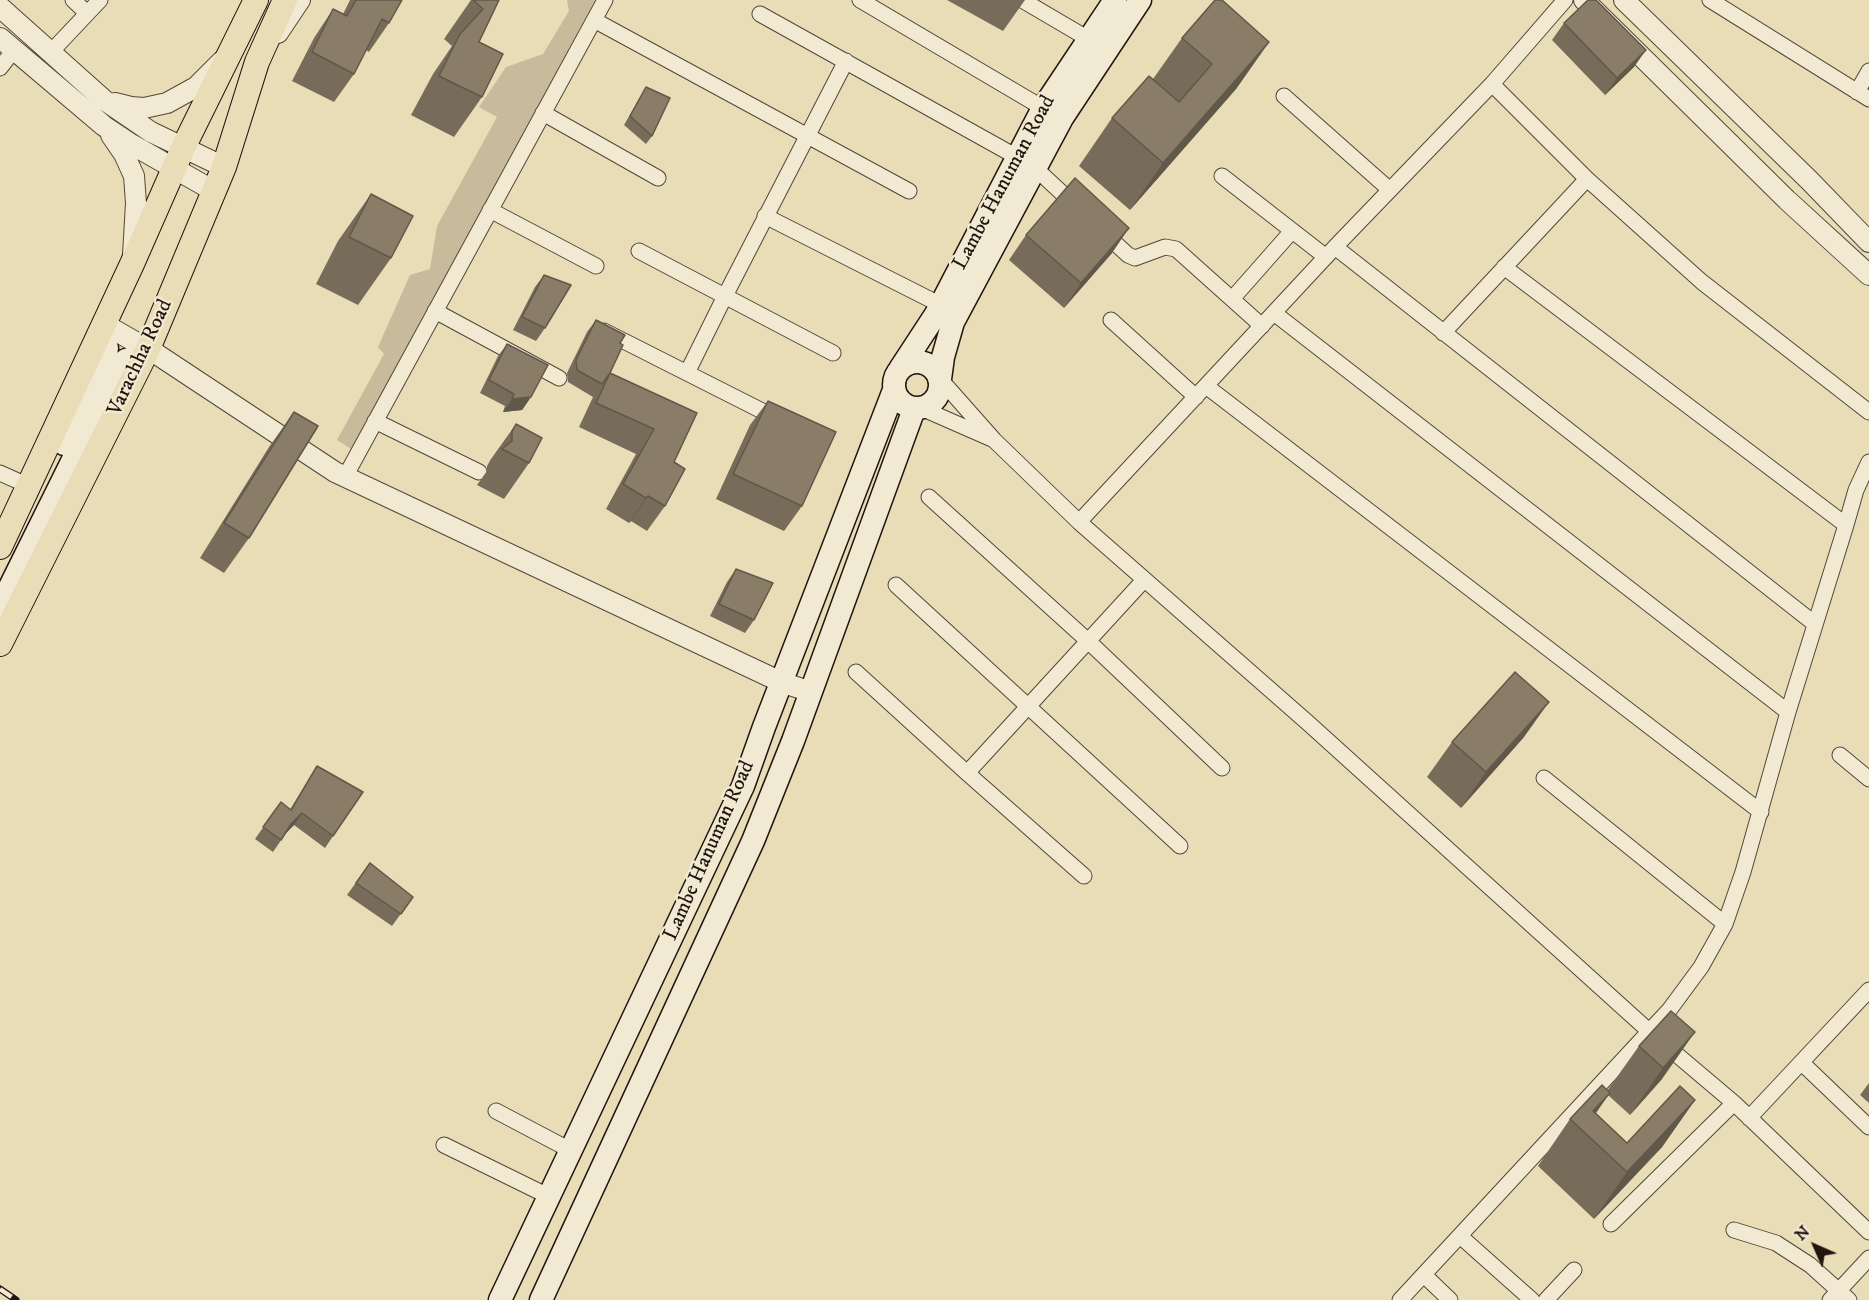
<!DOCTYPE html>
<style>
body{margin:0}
#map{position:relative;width:1869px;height:1300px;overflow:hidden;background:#e9ddb8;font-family:"IM FELL DW Pica",serif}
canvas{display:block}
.north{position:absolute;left:1785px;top:1216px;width:60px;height:60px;-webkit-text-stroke:4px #f1e9d1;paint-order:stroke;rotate:315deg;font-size:16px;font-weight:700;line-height:24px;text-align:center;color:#20150f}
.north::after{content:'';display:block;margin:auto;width:21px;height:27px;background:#20150f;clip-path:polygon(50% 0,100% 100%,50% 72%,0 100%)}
</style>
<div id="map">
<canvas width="1869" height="1300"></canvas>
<div class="north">N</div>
</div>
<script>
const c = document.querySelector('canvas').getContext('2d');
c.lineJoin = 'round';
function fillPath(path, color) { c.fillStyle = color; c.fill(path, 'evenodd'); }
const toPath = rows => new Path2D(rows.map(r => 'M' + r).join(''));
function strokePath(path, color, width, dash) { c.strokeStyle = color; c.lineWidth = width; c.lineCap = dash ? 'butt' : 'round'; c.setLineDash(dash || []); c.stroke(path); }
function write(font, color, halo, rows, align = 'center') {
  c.font = font + ' "IM FELL DW Pica",serif'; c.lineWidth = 5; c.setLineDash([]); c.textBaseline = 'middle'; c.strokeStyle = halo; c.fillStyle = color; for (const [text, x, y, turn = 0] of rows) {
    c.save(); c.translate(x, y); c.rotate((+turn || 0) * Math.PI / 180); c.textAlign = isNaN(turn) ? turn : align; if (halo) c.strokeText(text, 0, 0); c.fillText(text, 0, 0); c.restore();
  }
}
fillPath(toPath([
 [567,0,595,0,429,310,351,449,337,440,384,354,378,347,410,275,430,269,437,226,497,117,479,107,506,67,543,54,569,11]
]), '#c7bb9b');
const minor = toPath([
 [73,0,87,13],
 [860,0,1043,108],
 [1022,0,1097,44],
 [1710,0,1869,99],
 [760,14,1017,157],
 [594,20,909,191],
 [50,53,100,0],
 [0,68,14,50],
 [1492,84,1587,179,1702,282,1869,412],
 [1857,92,1869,71],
 [1284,96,1390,190],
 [543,113,658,178],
 [1035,168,1077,207],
 [1222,176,1326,257],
 [490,210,596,266],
 [765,216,941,305],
 [1103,232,1128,255,1135,258,1165,247,1176,249,1262,326],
 [1335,247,1815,624],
 [639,251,833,353],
 [1504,267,1846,525],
 [1232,299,1292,231],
 [435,311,559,378],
 [1274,313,1788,712],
 [1111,320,1196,397],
 [604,331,778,419],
 [1443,333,1587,179],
 [687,373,725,296,846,61],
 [1206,386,1761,812],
 [921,408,994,440,940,379],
 [375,421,479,472],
 [994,440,1079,522,1307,722,1650,1032,1734,1103,1869,1232],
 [0,473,29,486],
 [345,477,605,0],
 [929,497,1088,641,1222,768],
 [1079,522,1335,247,1492,84,1565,0],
 [896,585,1180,846],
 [856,672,967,773,1084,876],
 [1840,755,1869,779],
 [967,773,1144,580],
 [1544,778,1725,924],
 [1802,1063,1869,1127],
 [496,1111,570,1150],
 [1749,1118,1869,990],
 [444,1145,548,1196],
 [1611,1224,1734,1103],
 [1734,1230,1776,1243,1810,1265,1849,1300],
 [1460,1236,1532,1300],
 [1424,1275,1450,1300],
 [1400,1300,1670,1009,1701,967,1725,924,1743,872,1788,712,1846,525,1856,490,1869,462],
 [1546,1300,1574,1270],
 [1830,1300,1869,1258]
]);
const tertiary = toPath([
 [1584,0,1787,200,1869,275],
 [1624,0,1810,181,1869,242],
 [0,7,104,100,151,132,224,167],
 [278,33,300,0],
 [0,38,104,126,131,144,214,191],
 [115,103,131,107,144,108,167,103,196,87,222,61],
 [111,135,124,154,134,176,136,203,133,255],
 [104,324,158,355,335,472,781,682,811,692]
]);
const secondary = toPath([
 '894 385a23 23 0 1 1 46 0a23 23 0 1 1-46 0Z',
 [900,369,936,314,1043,108,1115,0],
 [940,379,943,357,953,322,1062,118,1140,0],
 [64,444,106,354,107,348,100,334],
 [0,607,120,365,126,360,145,355],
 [500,1300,743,786,764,727,894,390],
 [541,1300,753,841,793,741,914,409]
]);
const primary = toPath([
 [0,547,132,264,183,148,256,0],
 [0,644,148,349,224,167,257,62,285,0]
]);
strokePath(minor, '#524739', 17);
strokePath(tertiary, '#524739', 22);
strokePath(secondary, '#20150f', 25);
strokePath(primary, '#20150f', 26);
strokePath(minor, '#f1e9d1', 15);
strokePath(tertiary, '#f1e9d1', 20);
strokePath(secondary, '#f1e9d1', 22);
strokePath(primary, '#e9ddb8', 24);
const rail = toPath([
 [0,1289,16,1300]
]);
strokePath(rail, '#20150f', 7);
strokePath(rail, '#f1e9d1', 4.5, [14]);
fillPath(toPath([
 [350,0,402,0,389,23,369,52,366,50,354,74,334,102,292,81,314,38,333,9,343,14],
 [471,0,499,0,479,42,482,97,454,137,411,115,433,74,452,46,444,39],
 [947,0,1025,0,1003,31],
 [1564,23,1634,67,1605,95,1552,40],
 [1182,38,1269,42,1236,89,1130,210,1079,166,1112,118,1153,79],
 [646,87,652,136,646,144,624,125],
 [371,194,391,258,358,305,316,284,338,241],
 [1026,235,1112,253,1064,308,1009,260],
 [544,275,545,328,536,341,513,330,535,287],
 [596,320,620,343,610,373,697,413,674,462,665,506,647,531,631,521,629,523,606,509,636,454,579,427,593,397,568,382,567,373,587,332],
 [507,344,531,397,522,410,503,412,505,406,480,393,498,356],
 [768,401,802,506,784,531,716,499,750,425],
 [294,412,249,538,224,573,200,558,269,447],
 [516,424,529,463,504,499,477,485,487,471,487,466,491,459],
 [736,569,754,620,745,633,710,616,727,582],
 [1524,737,1461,808,1427,777,1452,742],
 [317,766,363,792,325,848,294,825,286,833,273,852,255,839,281,802,290,810],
 [370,863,413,897,392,926,347,895],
 [1671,1011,1662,1079,1630,1115,1608,1095,1596,1113,1627,1143,1695,1100,1662,1147,1594,1219,1538,1166,1570,1119,1607,1091,1639,1046],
 [1869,1083,1869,1103,1860,1095]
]), '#766c59');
fillPath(toPath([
 [1269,42,1236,89,1130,210,1163,163],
 [1646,50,1634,67,1605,95,1617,78],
 [1129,228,1112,253,1064,308,1081,283],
 [531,397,522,410,503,412,512,399],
 [648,496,631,521,629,523,646,498],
 [1549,702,1524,737,1461,808,1486,772],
 [302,813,294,825,283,836,291,824],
 [1695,1032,1662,1079,1630,1115,1663,1068],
 [1610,1093,1583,1131,1593,1111],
 [1695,1100,1662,1147,1594,1219,1627,1172]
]), '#605848');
const building = toPath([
 [356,0,402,0,389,23,382,19,354,74,312,52,333,9,347,16,356,0],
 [473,0,499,0,479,42,503,54,482,97,439,76,460,34,483,9,473,0],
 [1215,0,1222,0,1269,42,1163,163,1112,118,1149,76,1179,102,1212,64,1182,38,1215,0],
 [1588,0,1596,0,1646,50,1617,78,1564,23,1588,0],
 [646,87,670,98,652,136,630,116,646,87],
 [1075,178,1129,228,1081,283,1026,235,1075,178],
 [371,194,413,216,391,258,349,237,371,194],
 [544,275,571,285,545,328,522,317,544,275],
 [596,320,625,335,620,343,623,345,610,373,602,384,577,370,576,360,596,320],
 [507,344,548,365,531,397,512,399,514,394,489,380,507,344],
 [610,373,697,413,674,462,685,469,665,506,648,496,646,498,623,484,654,429,596,403,610,373],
 [768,401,836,432,802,506,733,474,768,401],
 [294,412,318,426,249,538,224,523,294,412],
 [516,424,542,438,529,463,502,449,512,441,512,431,516,424],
 [736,569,773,583,754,620,719,604,736,569],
 [1515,672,1549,702,1486,772,1452,742,1515,672],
 [317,766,363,792,333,836,302,813,291,824,281,840,263,827,281,802,291,810,317,766],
 [370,863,413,897,401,914,356,883,370,863],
 [1671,1011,1695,1032,1663,1068,1639,1046,1671,1011],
 [1602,1085,1610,1093,1593,1111,1627,1143,1680,1086,1695,1100,1627,1172,1570,1119,1602,1085]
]);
fillPath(building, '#897d67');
strokePath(building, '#605848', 1.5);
write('21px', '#20150f', '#f1e9d1', [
 ["Lambe Hanuman Road",1005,183,-62],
 ["Varachha Road",141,358,-65],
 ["Lambe Hanuman Road",710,851,-66]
]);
</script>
